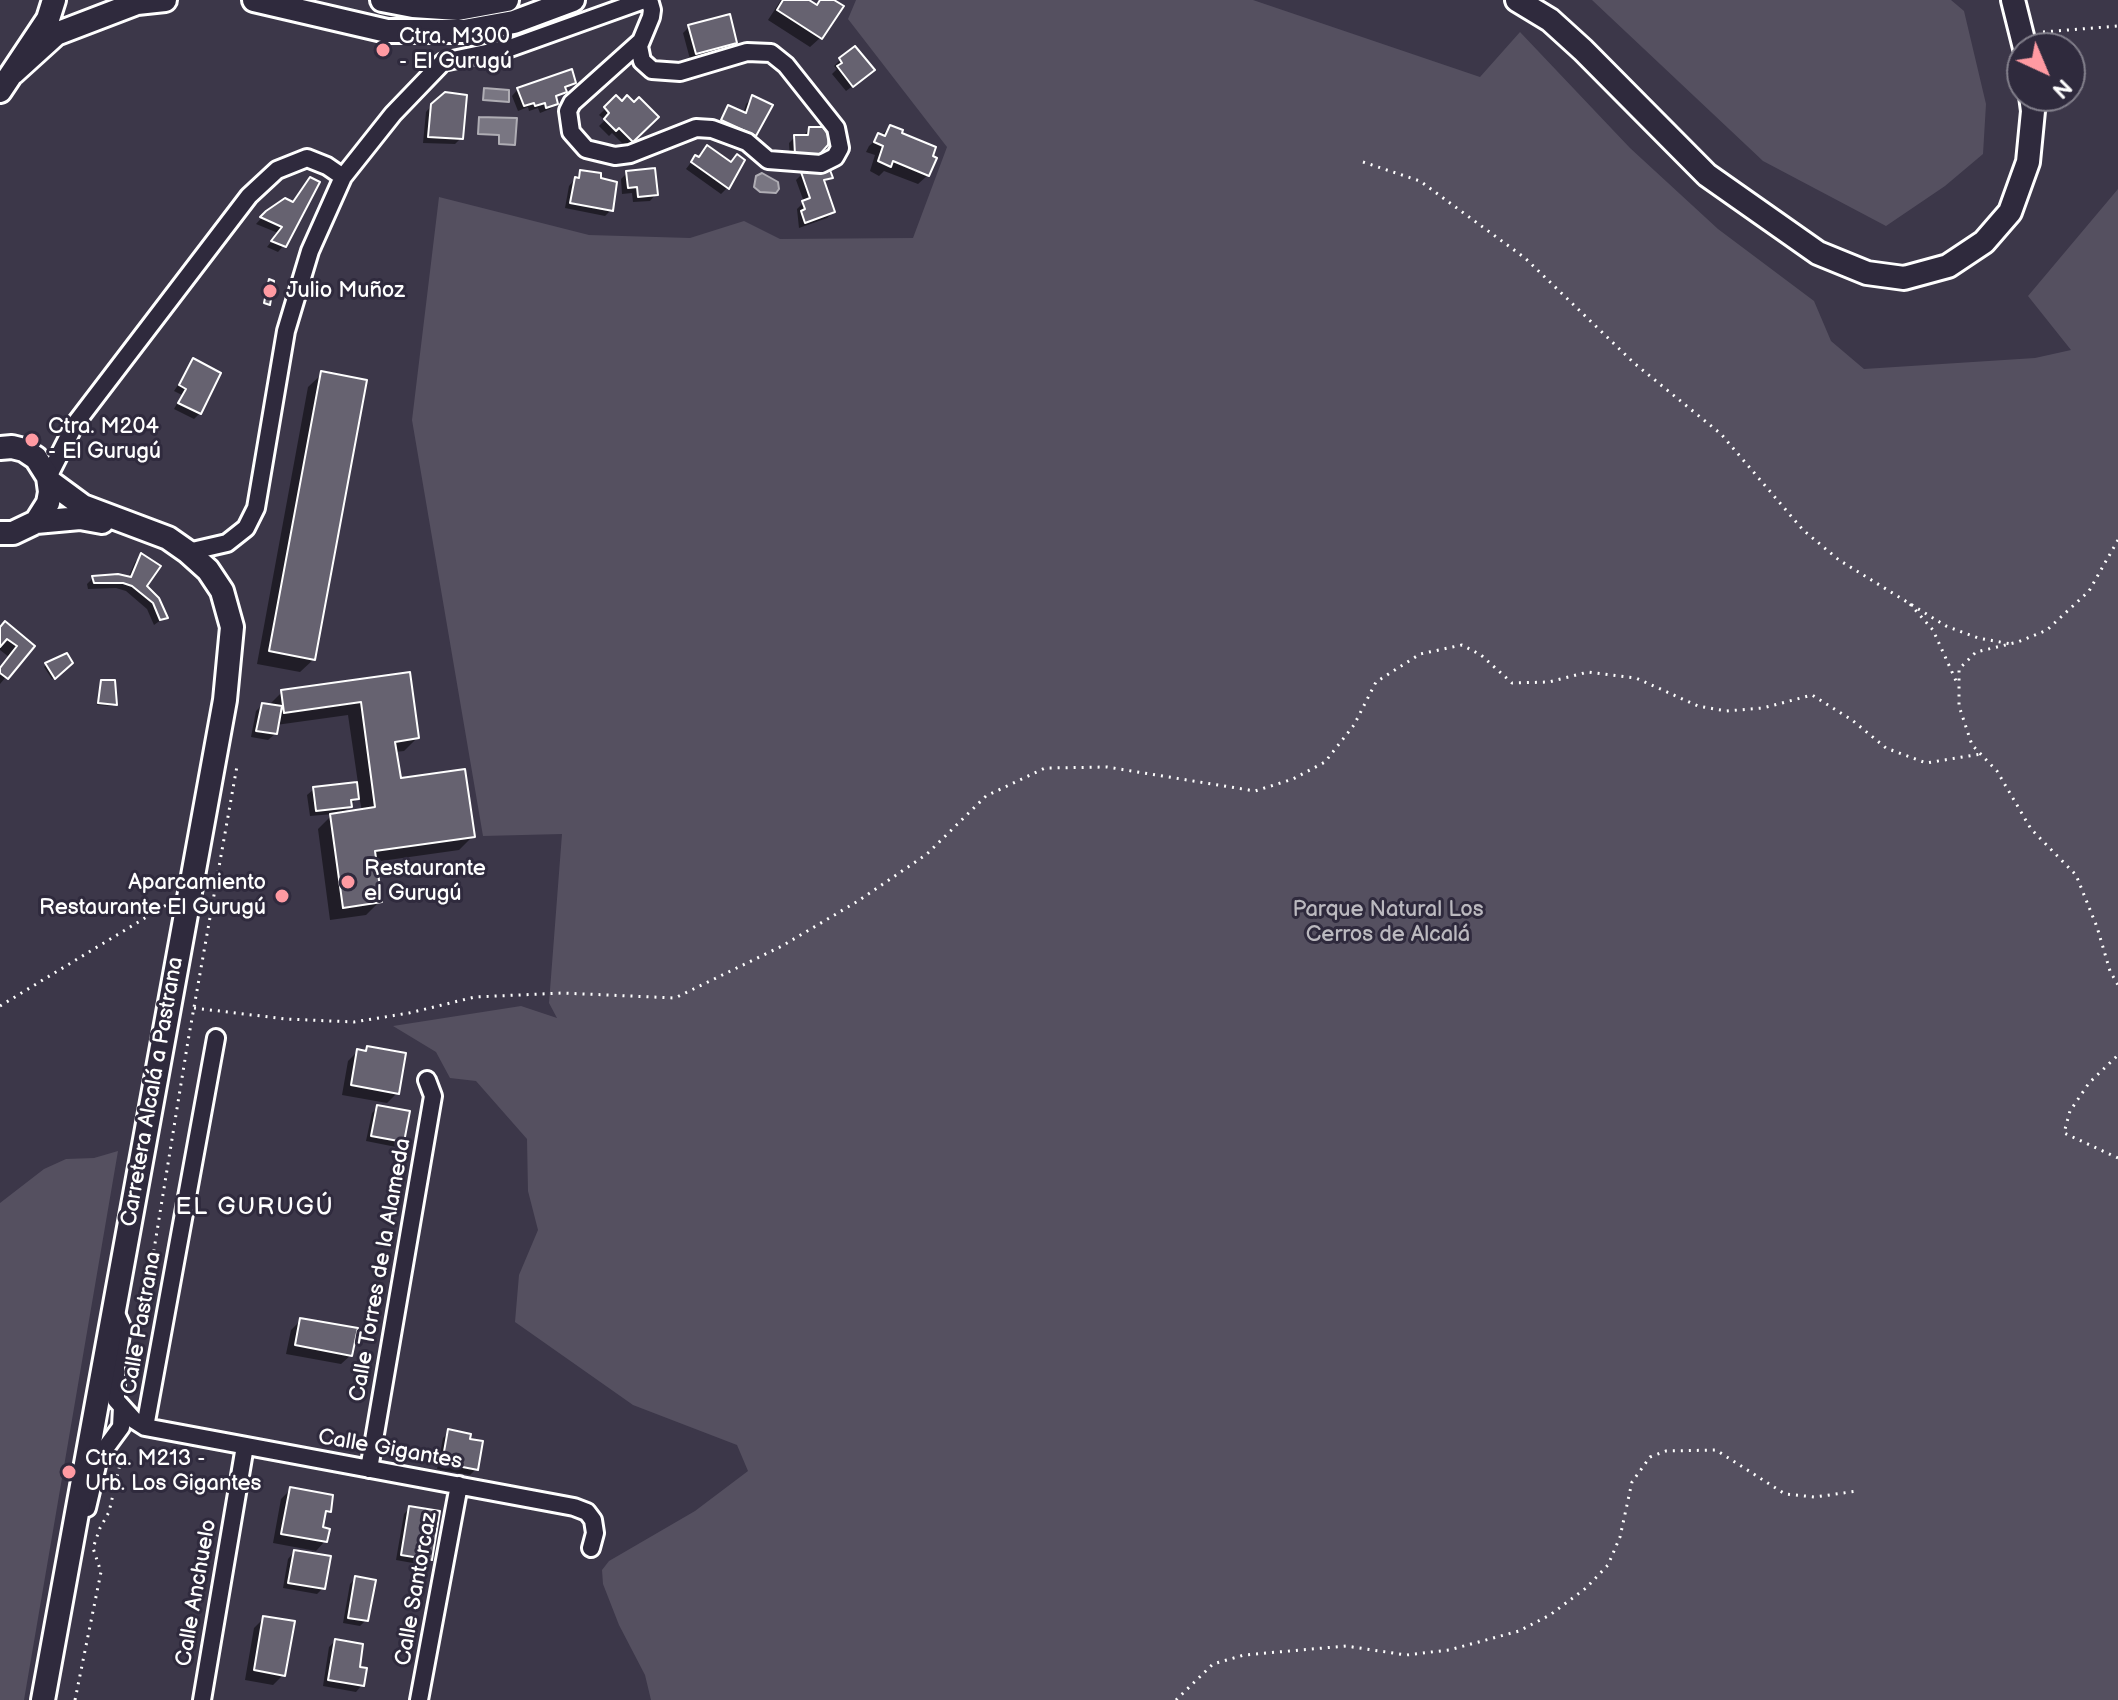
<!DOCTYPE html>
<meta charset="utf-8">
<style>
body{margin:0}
#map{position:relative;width:2118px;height:1700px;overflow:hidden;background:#3c3749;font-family:"Balsamiq Sans",sans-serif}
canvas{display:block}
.north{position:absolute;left:2006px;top:32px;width:80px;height:80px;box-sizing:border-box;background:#2f2a3d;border:2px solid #827f8b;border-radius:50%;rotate:136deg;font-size:22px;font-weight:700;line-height:32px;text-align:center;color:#fff}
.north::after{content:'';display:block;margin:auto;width:28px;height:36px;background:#ff9aa2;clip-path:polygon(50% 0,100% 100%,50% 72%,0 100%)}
</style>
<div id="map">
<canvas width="2118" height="1700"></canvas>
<div class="north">N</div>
</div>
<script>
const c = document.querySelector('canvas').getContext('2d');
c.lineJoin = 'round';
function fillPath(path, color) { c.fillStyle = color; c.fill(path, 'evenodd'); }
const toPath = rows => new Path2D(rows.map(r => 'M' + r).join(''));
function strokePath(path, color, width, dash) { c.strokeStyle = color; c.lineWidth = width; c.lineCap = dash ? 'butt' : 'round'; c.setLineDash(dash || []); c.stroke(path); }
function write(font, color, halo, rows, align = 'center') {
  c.font = font + ' "Balsamiq Sans",sans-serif'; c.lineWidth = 6; c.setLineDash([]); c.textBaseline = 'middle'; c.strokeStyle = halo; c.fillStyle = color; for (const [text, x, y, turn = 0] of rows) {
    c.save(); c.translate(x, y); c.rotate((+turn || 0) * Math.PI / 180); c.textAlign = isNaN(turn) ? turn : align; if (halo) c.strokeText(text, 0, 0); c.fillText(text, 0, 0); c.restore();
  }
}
fillPath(toPath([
 [856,0,1253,0,1480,77,1520,32,1630,148,1718,229,1814,301,1831,341,1864,369,2035,358,2071,350,2028,296,2118,189,2118,1700,651,1700,645,1675,619,1625,603,1584,602,1570,609,1561,695,1511,748,1471,737,1445,633,1405,515,1322,519,1275,538,1230,528,1191,527,1139,476,1081,450,1078,436,1052,393,1026,521,1006,557,1018,549,1003,562,834,483,836,412,420,439,197,589,235,690,238,744,221,780,239,913,238,947,147,848,19],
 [1592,0,1951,0,1964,11,1986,104,1983,154,1945,186,1886,226,1763,161],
 [118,1151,24,1700,0,1700,0,1203,44,1169,66,1159,94,1158]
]), '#555060');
const water = toPath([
 [484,88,509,90,509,102,483,100,484,88],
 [479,117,517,118,515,145,499,144,499,135,478,134,479,117],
 [762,173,778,182,779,189,776,193,760,192,754,187,756,176,762,173]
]);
fillPath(water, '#797682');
strokePath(water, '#afadb4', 2);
fillPath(toPath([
 [781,0,806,0,815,6,820,0,830,0,820,38,810,47,768,20],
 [689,27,735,43,729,49,690,59,683,33],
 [840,60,866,76,846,91,832,74,837,69,834,66],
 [574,82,555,99,556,103,550,109,540,113,538,108,529,111,528,107,518,111,512,96,518,89],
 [616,98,622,104,657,117,626,147,612,133,609,136,599,126,605,120,599,115],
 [752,98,754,134,748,141,717,126,728,108,743,114,746,104],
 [432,105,461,138,455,144,423,143,426,112],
 [890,127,928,175,918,184,884,171,879,176,870,171,875,155,866,152,869,146],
 [809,128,823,149,816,156,790,160,789,143,795,137,803,137],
 [695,157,727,188,721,194,686,169],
 [581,172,611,210,605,216,565,208,569,186],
 [627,173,656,194,650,201,633,202,632,193,622,194,621,179],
 [802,174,830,177,823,184,833,212,827,218,799,228,797,209,804,202,796,180],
 [310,179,284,245,278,252,267,247,278,233,256,224,267,212,291,204],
 [194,361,200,413,194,419,174,409,182,395,174,391],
 [322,374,314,659,300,672,257,664,308,387],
 [141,556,144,586,165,617,154,625,147,609,126,591,116,588,88,589,87,584,93,578,128,578,135,562],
 [0,629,32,646,0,684,0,668,9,657,0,650],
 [71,663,52,679,44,667,46,665],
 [408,674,417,738,404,751,395,752,399,781,473,836,459,850,374,862,379,902,366,915,330,920,318,829,333,814,310,816,307,795,314,789,358,783,348,715,276,725,275,734,268,740,251,737,256,711,262,705,268,706,282,692],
 [359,796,362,811,342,814,350,806],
 [102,682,115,704,112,706,97,705],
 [368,1048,397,1093,387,1103,342,1095,348,1061,358,1051,364,1052],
 [378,1107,402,1141,396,1147,366,1141,372,1113],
 [301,1320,351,1355,341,1364,286,1354,291,1330],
 [449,1432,476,1469,470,1475,437,1469,443,1438],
 [291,1489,329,1511,322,1517,320,1529,325,1541,316,1551,273,1543,281,1499],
 [410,1508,430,1559,424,1565,396,1560,404,1514],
 [294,1552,323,1588,317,1594,283,1588,288,1559],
 [356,1578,366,1620,360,1626,343,1623,350,1584],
 [264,1618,283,1675,273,1685,245,1680,254,1628],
 [335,1641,357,1668,362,1685,356,1692,323,1686,329,1647]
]), '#0007');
const building = toPath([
 [783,0,809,0,817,5,820,0,834,0,844,6,822,39,777,10,783,0],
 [730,14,737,43,696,54,688,25,730,14],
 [855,46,875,70,853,87,837,66,842,63,839,58,855,46],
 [572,69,576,83,565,87,567,92,556,96,558,104,546,108,545,103,535,106,534,103,524,106,517,88,572,69],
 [445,92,467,95,463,139,428,137,431,104,445,92],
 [616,95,622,101,627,95,634,102,639,97,659,117,633,142,619,128,616,131,604,119,609,113,604,107,616,95],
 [752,95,773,105,756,136,721,120,728,105,746,113,752,95],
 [890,125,903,130,902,133,936,147,933,156,937,158,929,176,893,161,891,167,878,161,883,146,874,142,878,133,885,136,890,125],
 [809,127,823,127,829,136,828,145,820,154,795,155,794,135,808,135,809,127],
 [707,145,731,162,737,154,745,160,729,189,691,162,695,155,699,157,707,145],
 [655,168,658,195,638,197,637,187,628,188,626,171,655,168],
 [580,170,601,173,601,178,617,182,613,211,570,203,575,177,579,178,580,170],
 [830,170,833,178,824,180,835,212,805,223,801,211,805,209,802,201,810,198,801,172,822,173,830,170],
 [310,177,320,182,286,247,271,241,282,227,260,217,266,211,285,198,293,202,310,177],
 [269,279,274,281,270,305,264,303,269,279],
 [193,358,221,373,201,414,178,403,186,389,179,385,193,358],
 [321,371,367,380,315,660,269,651,321,371],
 [141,553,161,566,147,586,159,598,168,618,160,620,153,603,132,586,123,583,94,583,92,576,118,574,131,577,141,553],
 [5,621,35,646,8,679,0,673,0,668,17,646,7,639,0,647,0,627,5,621],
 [67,653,73,663,55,679,45,663,67,653],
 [410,672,419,738,395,742,401,778,465,769,475,837,375,851,382,902,343,908,330,814,375,807,361,702,284,713,281,690,410,672],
 [101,680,115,680,117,705,98,703,101,680],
 [262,703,282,706,277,734,256,731,262,703],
 [357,782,359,799,351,800,352,807,316,811,313,787,357,782],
 [367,1046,406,1053,399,1094,351,1085,357,1049,366,1051,367,1046],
 [377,1105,410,1111,404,1142,371,1136,377,1105],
 [300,1318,358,1328,352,1356,295,1345,300,1318],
 [448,1429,471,1434,470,1439,483,1441,478,1470,442,1463,448,1429],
 [290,1487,333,1495,331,1512,326,1511,323,1527,330,1529,327,1542,281,1534,290,1487],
 [409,1506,440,1511,432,1560,401,1555,409,1506],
 [294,1550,331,1556,325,1589,288,1583,294,1550],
 [355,1576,376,1580,368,1621,348,1618,355,1576],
 [263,1616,295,1621,285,1676,254,1670,263,1616],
 [335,1639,363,1644,360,1667,367,1668,364,1686,328,1680,335,1639]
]);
fillPath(building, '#666270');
strokePath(building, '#fff', 2);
const street = toPath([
 [48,477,75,424,249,196,277,170,307,158,327,166,343,177],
 [188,552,227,543,246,528,256,508,286,331,310,251,343,177,393,114,443,62,510,48,644,0,650,3,652,10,651,17,639,46,642,61,652,70,680,72,747,52,771,53,786,65,836,128,840,148,835,157,821,164,768,160,747,142,712,129,696,128,630,154,615,156,586,149,571,132,568,111,572,103,640,42],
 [114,1309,122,1327,116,1367,116,1400,134,1420,145,1427,574,1507,587,1512,593,1520,595,1533,591,1548],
 [145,1427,216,1038],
 [369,1469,433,1096,427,1080],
 [87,1508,99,1457,121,1427,122,1407],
 [202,1700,245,1446],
 [419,1700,459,1485]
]);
const secondary = toPath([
 [128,0,137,3,165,0],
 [254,0,387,31,464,31,514,22,573,0],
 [382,0,413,6,458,9,507,0],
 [1517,0,1550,20,1583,50,1707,175,1818,253,1867,273,1904,278,1948,266,1984,242,2010,212,2028,162,2033,111,2031,96],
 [2013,0,2025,48],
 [13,73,56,34,137,3],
 [0,91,48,19,54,0],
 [0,448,12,447,24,450,36,458,48,477,50,492,48,503,36,522,13,533,0,533],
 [36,522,80,518,102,522],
 [43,1700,225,700,232,627,222,591,208,570,188,552,168,538,83,506,49,481]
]);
strokePath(street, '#fff', 22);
strokePath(secondary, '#fff', 28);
strokePath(toPath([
 [2043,32,2118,26],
 [1363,162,1420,181,1525,258,1634,363,1721,434,1803,530,1839,560,1946,626,1978,638,2011,644],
 [2118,540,2089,591,2047,630,2018,642,1976,652,1959,669,1959,706,1972,745,1997,771,2031,829,2076,875,2097,927,2110,971,2118,985],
 [1910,604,1933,630,1957,683],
 [0,1006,168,904],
 [194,1008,286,1019,354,1022,409,1013,475,997,562,993,675,998,782,946,858,901,927,854,986,796,1045,768,1107,767,1255,791,1293,779,1325,762,1354,725,1376,682,1420,654,1462,645,1481,655,1512,683,1549,682,1588,672,1636,678,1698,706,1726,711,1763,708,1812,695,1852,720,1886,748,1926,763,1981,754],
 [2118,1158,2064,1133,2070,1111,2089,1083,2118,1055],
 [137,1354,188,1041,237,766],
 [75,1700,101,1572,93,1548,100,1528,109,1512,121,1460],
 [1176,1700,1213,1664,1244,1655,1346,1646,1406,1655,1449,1650,1519,1631,1550,1615,1586,1588,1608,1565,1620,1537,1632,1482,1650,1457,1666,1451,1716,1450,1785,1494,1815,1497,1857,1491]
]), '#fff', 3, [2, 6]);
strokePath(street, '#2f2a3d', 16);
strokePath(secondary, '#2f2a3d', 22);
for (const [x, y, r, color] of [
 [383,50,8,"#ff9aa2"],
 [270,291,8,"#ff9aa2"],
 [32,440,8,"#ff9aa2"],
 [348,882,8,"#ff9aa2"],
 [282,896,8,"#ff9aa2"],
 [69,1472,8,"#ff9aa2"]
]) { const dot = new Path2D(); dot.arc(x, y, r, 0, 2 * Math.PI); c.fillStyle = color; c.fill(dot); strokePath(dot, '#2f2a3d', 3); }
write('22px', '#fff', '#2f2a3d', [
 ["Ctra. M300",399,37],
 ["- El Gurugú",399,62],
 ["Julio Muñoz",286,291],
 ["Ctra. M204",48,427],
 ["- El Gurugú",48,452],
 ["Restaurante",364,869],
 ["el Gurugú",364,894],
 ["Aparcamiento",266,883,"right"],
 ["Restaurante El Gurugú",266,908,"right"],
 ["Ctra. M213 -",85,1459],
 ["Urb. Los Gigantes",85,1484]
], 'left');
write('22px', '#bbb9bf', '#2f2a3d', [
 ["Parque Natural Los",1388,910],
 ["Cerros de Alcalá",1388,935]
]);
write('22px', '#fff', '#2f2a3d', [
 ["Carretera Alcalá a Pastrana",153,1092,-80],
 ["Calle Torres de la Alameda",381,1270,-80],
 ["Calle Pastrana",142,1323,-80],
 ["Calle Gigantes",390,1450,10],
 ["Calle Santorcaz",417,1589,-80],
 ["Calle Anchuelo",197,1593,-80]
]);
c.letterSpacing = '2px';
write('24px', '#fff', '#2f2a3d', [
 ["EL GURUGÚ",255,1208]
]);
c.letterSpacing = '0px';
</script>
